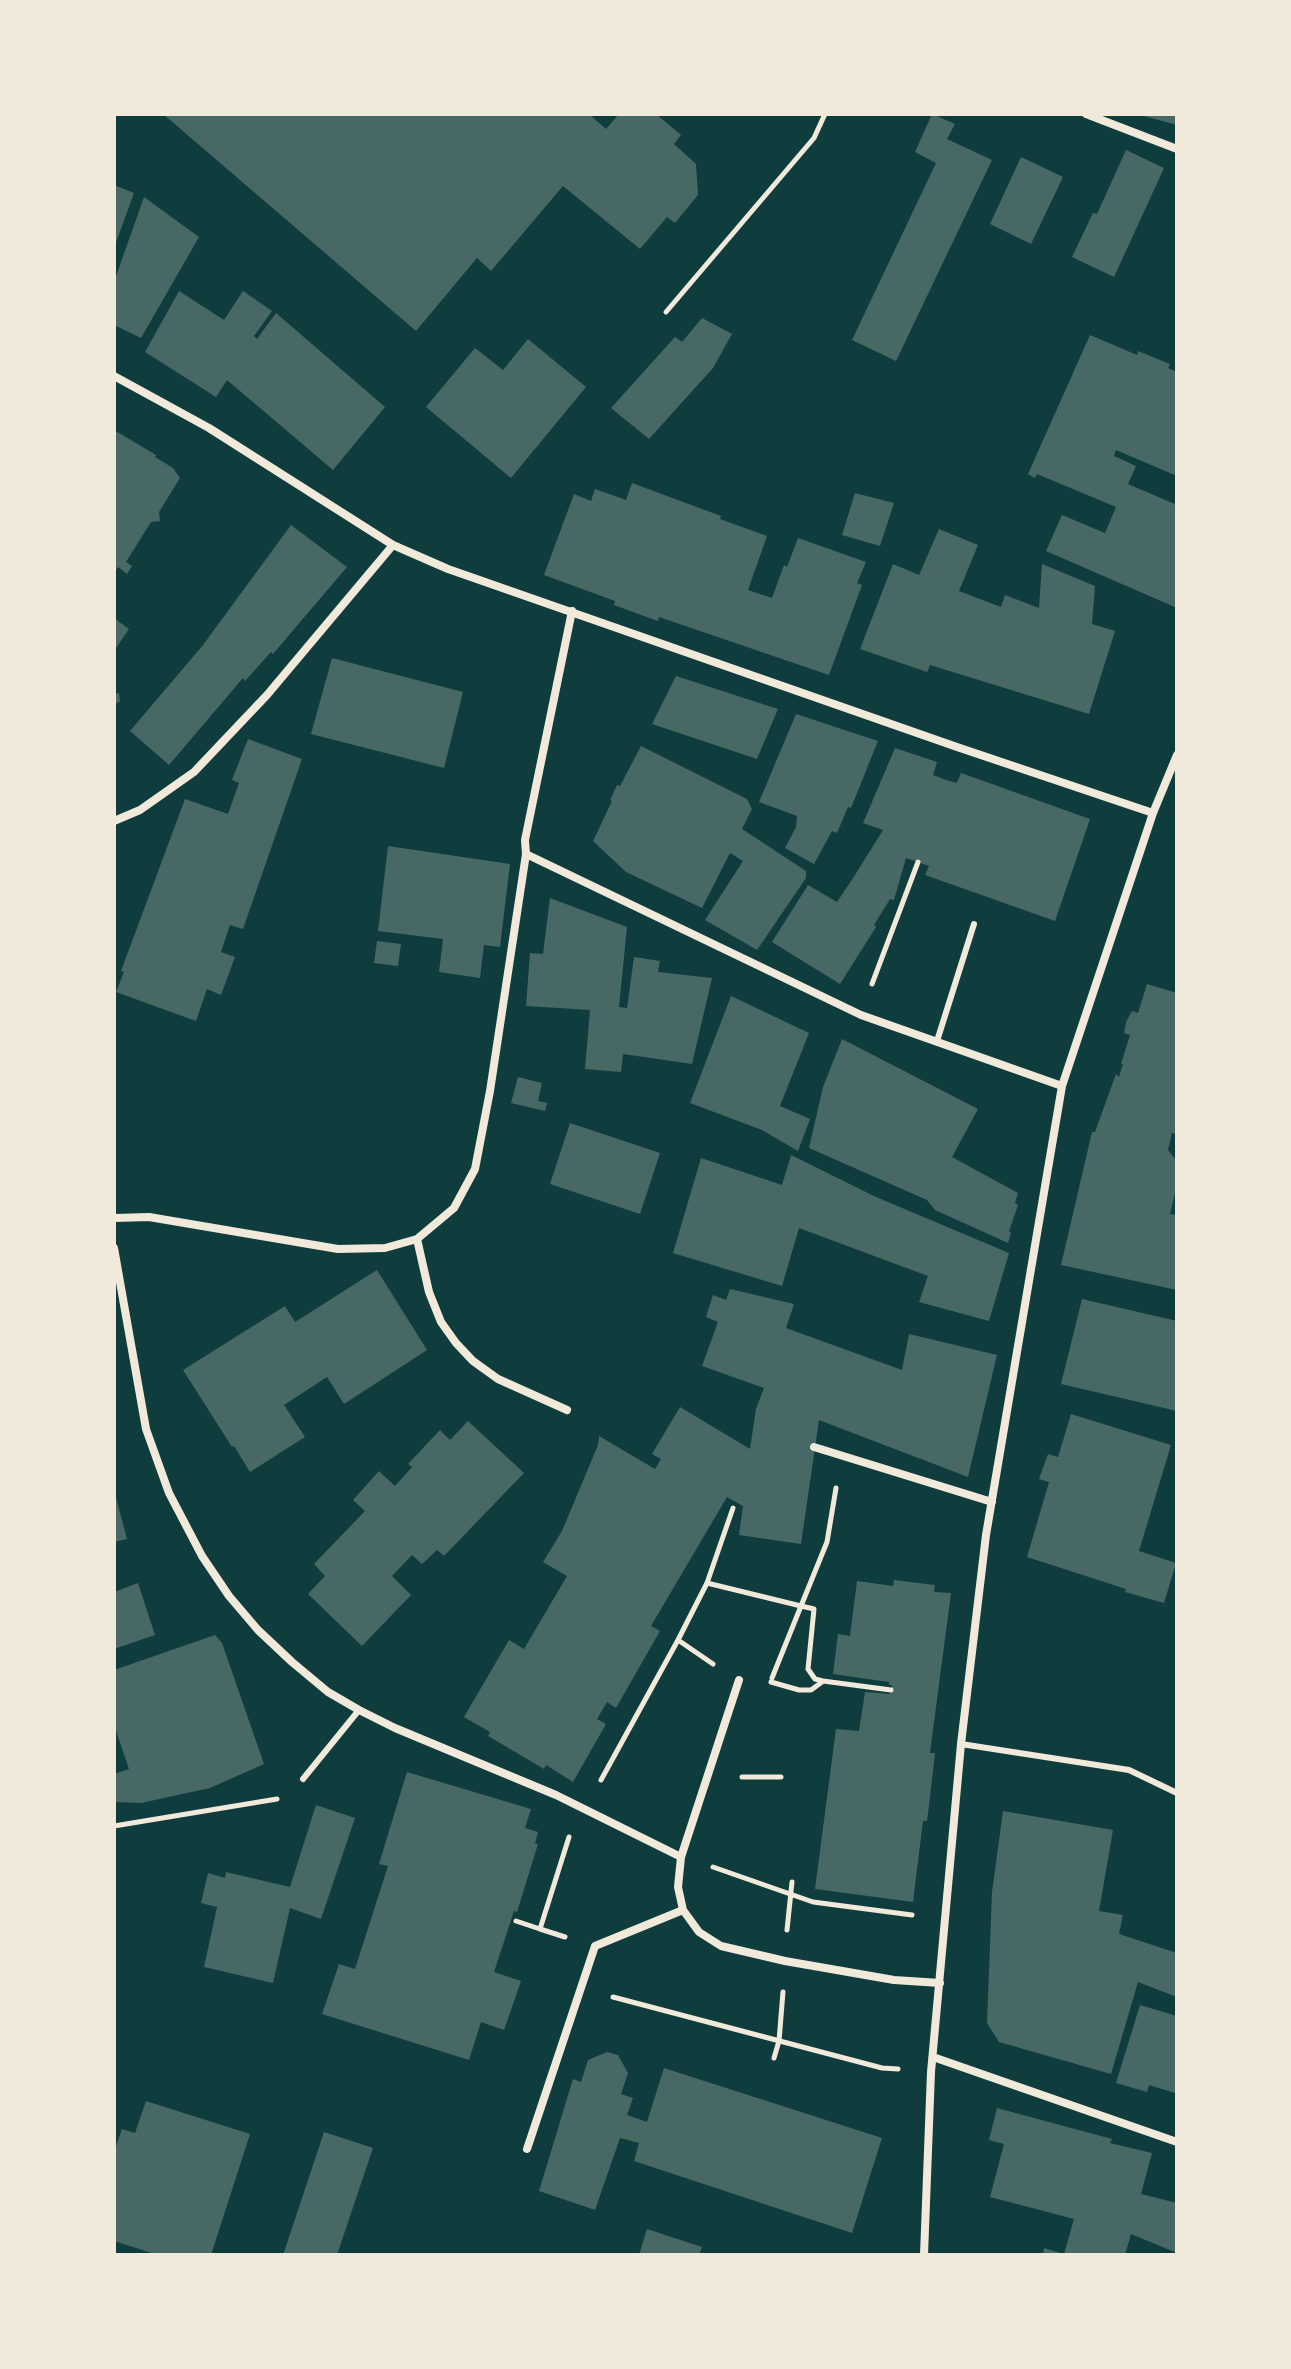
<!DOCTYPE html>
<style>
body{margin:0}
#map{position:relative;width:1291px;height:2369px;overflow:hidden;background:#0f3d3e;font-family:Mulish,sans-serif}
canvas{display:block}
.frame{position:absolute;inset:0;border:116px solid #f1e9da;pointer-events:none}
</style>
<div id="map">
<canvas width="1291" height="2369"></canvas>
<div class="frame"></div>
</div>
<script>
const c = document.querySelector('canvas').getContext('2d');
c.lineJoin = 'round';
function fillPath(path, color) { c.fillStyle = color; c.fill(path, 'evenodd'); }
const toPath = rows => new Path2D(rows.map(r => 'M' + r).join(''));
function strokePath(path, color, width, dash) { c.strokeStyle = color; c.lineWidth = width; c.lineCap = dash ? 'butt' : 'round'; c.setLineDash(dash || []); c.stroke(path); }
fillPath(toPath([
 [163,114,589,114,606,129,619,114,656,114,681,135,674,144,696,164,698,195,675,223,667,217,640,249,563,186,491,271,477,258,416,331],
 [932,114,955,124,947,139,992,160,896,361,852,340,936,163,915,152],
 [1140,114,1177,114,1177,125,1140,115],
 [1126,150,1164,168,1114,277,1072,257,1093,213,1097,214],
 [1021,157,1063,177,1031,244,990,224],
 [114,185,134,193,114,248],
 [144,197,199,237,141,338,114,325,114,282],
 [179,291,224,320,243,291,272,311,254,336,257,339,276,313,385,407,333,470,227,380,216,397,145,352],
 [702,318,732,334,713,368,649,439,611,408,675,337,682,342],
 [1090,335,1137,355,1138,351,1170,364,1168,368,1177,372,1177,476,1116,450,1114,456,1136,466,1128,484,1177,505,1177,608,1046,551,1062,515,1105,533,1116,507,1037,474,1035,478,1028,474],
 [528,339,586,387,511,478,426,407,475,348,503,370],
 [114,430,156,455,155,457,173,468,180,478,159,512,160,521,151,522,126,562,132,566,127,574,118,567,114,573],
 [632,483,721,516,720,519,767,536,748,590,772,598,784,565,787,567,798,538,866,562,857,583,862,585,829,675,659,617,658,621,655,620,614,605,615,601,544,575,574,494,591,501,595,489,626,500],
 [855,493,894,503,880,546,842,535],
 [291,525,347,567,273,654,271,652,245,681,243,678,169,765,130,731,203,645],
 [939,529,978,545,959,591,1001,607,1005,595,1039,608,1042,564,1095,586,1092,624,1115,631,1089,714,930,665,927,672,860,649,893,564,919,575],
 [114,618,129,629,114,651],
 [332,658,463,692,444,768,311,734],
 [676,676,778,709,757,759,652,724],
 [119,693,120,701,114,705,114,694],
 [796,714,878,741,851,808,848,807,837,833,832,831,814,864,785,848,796,827,797,816,759,802],
 [248,739,302,759,243,929,230,925,221,952,235,957,221,995,207,989,196,1021,116,992,124,972,121,971,185,799,228,814,239,783,232,780],
 [641,746,747,799,752,809,742,829,806,871,806,878,757,950,705,920,743,861,730,853,702,908,626,872,593,841,612,801,610,800,617,785,620,786],
 [895,748,937,762,933,775,946,780,957,783,961,773,1090,819,1055,921,925,875,929,866,906,858,894,900,890,899,874,925,876,927,840,984,772,942,808,885,837,902,855,875,883,830,863,823],
 [388,846,510,864,500,947,484,945,480,978,439,972,443,939,378,931],
 [550,898,627,927,619,1007,627,1008,634,957,660,961,658,972,712,978,692,1064,623,1054,621,1072,585,1069,590,1010,526,1006,530,953,543,954],
 [377,941,401,944,398,966,374,963],
 [1147,984,1177,993,1177,1134,1172,1133,1168,1150,1177,1161,1177,1184,1170,1214,1177,1215,1177,1290,1061,1265,1092,1132,1095,1132,1116,1074,1119,1077,1123,1064,1121,1064,1130,1035,1124,1033,1126,1022,1132,1011,1138,1013],
 [731,996,809,1033,780,1106,810,1119,798,1151,762,1130,690,1103],
 [842,1039,978,1109,952,1157,1018,1193,1015,1203,1018,1205,1009,1231,1011,1233,1008,1243,935,1210,927,1200,809,1148,823,1087],
 [518,1077,542,1083,538,1101,547,1103,545,1111,511,1103],
 [570,1123,660,1153,640,1214,550,1184],
 [791,1155,876,1197,1009,1253,989,1321,919,1302,928,1276,799,1228,782,1286,673,1253,701,1158,782,1185],
 [377,1270,427,1350,344,1404,327,1377,284,1405,305,1437,250,1472,234,1446,232,1447,183,1370,285,1306,295,1322],
 [730,1289,794,1304,786,1328,902,1370,909,1334,997,1355,968,1477,819,1420,801,1544,739,1535,743,1506,727,1497,651,1626,660,1631,616,1708,607,1702,597,1719,606,1724,573,1782,546,1765,544,1769,488,1736,490,1732,464,1717,509,1640,524,1649,567,1576,543,1562,562,1531,598,1445,599,1436,655,1469,661,1459,652,1454,680,1407,750,1449,756,1409,764,1388,702,1366,718,1322,706,1317,713,1295,726,1300],
 [1082,1299,1177,1321,1177,1411,1061,1384],
 [1071,1414,1171,1445,1139,1551,1176,1563,1164,1603,1125,1592,1126,1589,1027,1557,1049,1482,1039,1479,1048,1454,1058,1457],
 [468,1421,524,1473,444,1556,437,1550,422,1564,412,1555,392,1576,411,1595,362,1646,308,1594,325,1576,314,1564,365,1511,353,1500,379,1471,395,1486,412,1467,408,1464,440,1430,450,1440],
 [114,1490,127,1539,114,1542],
 [894,1580,935,1585,934,1592,951,1593,930,1753,935,1753,929,1805,927,1821,923,1821,913,1902,815,1889,836,1729,859,1731,865,1692,890,1694,892,1685,889,1685,889,1682,833,1674,838,1634,850,1636,857,1581,893,1586],
 [138,1583,155,1635,114,1649,114,1592],
 [215,1635,222,1643,264,1764,210,1788,141,1803,114,1802,114,1774,129,1769,114,1725,114,1670],
 [407,1772,531,1809,525,1828,538,1832,535,1844,538,1844,517,1912,514,1911,494,1972,521,1981,504,2030,481,2022,469,2060,322,2014,339,1964,355,1969,388,1866,379,1864],
 [316,1805,355,1818,321,1919,290,1908,273,1983,204,1967,217,1907,201,1903,208,1873,225,1878,226,1872,290,1887],
 [1003,1811,1113,1830,1099,1911,1123,1915,1119,1934,1177,1953,1177,1997,1138,1982,1111,2074,999,2042,987,2023,992,1892],
 [1140,2005,1177,2016,1177,2087,1175,2093,1149,2085,1147,2092,1116,2083],
 [607,2052,618,2055,628,2073,621,2094,633,2098,627,2115,647,2122,664,2068,882,2138,852,2233,634,2161,639,2143,620,2138,595,2210,539,2191,573,2079,581,2082,588,2060],
 [146,2101,250,2134,211,2255,158,2255,114,2241,114,2152,122,2129,135,2133],
 [997,2108,1112,2139,1110,2143,1152,2153,1141,2194,1177,2203,1177,2253,1131,2234,1125,2255,1043,2255,1044,2248,1064,2254,1074,2219,990,2197,1004,2144,989,2140],
 [324,2132,373,2148,337,2255,283,2255],
 [647,2229,702,2247,699,2255,639,2255]
]), '#486865');
strokePath(toPath([
 [666,312,814,138,825,114],
 [872,984,918,862],
 [836,1488,827,1542,801,1606,814,1609,808,1669,815,1679,823,1681,891,1690],
 [707,1583,801,1606,772,1678],
 [713,1664,678,1640,707,1583,733,1508],
 [771,1682,799,1690,811,1690,822,1682],
 [742,1777,781,1777],
 [601,1780,678,1640],
 [114,1826,277,1799],
 [713,1867,813,1902,912,1915],
 [516,1921,540,1929],
 [787,1930,792,1882],
 [565,1937,540,1929,569,1837],
 [613,1997,882,2068,898,2069],
 [774,2058,779,2041,783,1992]
]), '#f1e9da', 5);
strokePath(toPath([
 [937,1041,974,924],
 [961,1744,1129,1770,1177,1793],
 [303,1779,359,1710]
]), '#f1e9da', 6);
strokePath(toPath([
 [1086,114,1177,149],
 [114,376,209,428,393,545,448,569,957,747,1153,813],
 [114,821,140,810,194,772,267,695,393,545],
 [526,854,861,1015,1062,1086],
 [114,1218,149,1217,338,1249,385,1248,417,1239,454,1208,475,1169,490,1091,526,854,525,840,572,611],
 [417,1239,429,1292,441,1322,456,1343,473,1361,498,1379,567,1410],
 [114,1248,146,1429,169,1493,202,1556,229,1596,258,1630,292,1662,328,1692,359,1710,395,1728,556,1795,681,1857],
 [814,1447,992,1502],
 [739,1680,681,1857,678,1887,683,1910,699,1932,721,1946,785,1961,894,1980,940,1983],
 [933,2057,1177,2142],
 [527,2149,595,1946,683,1910],
 [924,2255,931,2072,961,1744,986,1535,1062,1086,1153,813,1177,755]
]), '#f1e9da', 8);
</script>
